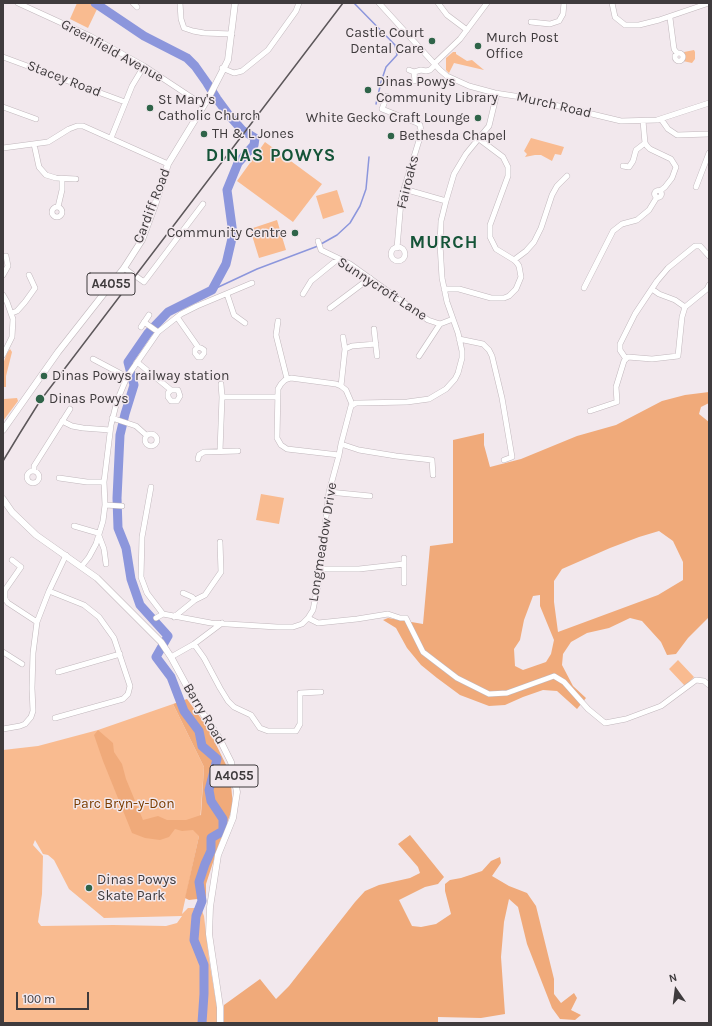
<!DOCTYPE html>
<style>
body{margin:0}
#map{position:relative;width:712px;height:1026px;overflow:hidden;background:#f2e8ed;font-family:Karla,sans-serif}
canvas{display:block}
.frame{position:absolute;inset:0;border:4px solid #3f3b3d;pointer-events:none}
.north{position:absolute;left:656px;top:970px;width:40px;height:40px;-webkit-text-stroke:3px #f2e8ed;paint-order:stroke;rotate:346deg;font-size:11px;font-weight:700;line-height:16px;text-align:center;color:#3f3b3d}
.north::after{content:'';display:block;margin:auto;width:14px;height:18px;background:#3f3b3d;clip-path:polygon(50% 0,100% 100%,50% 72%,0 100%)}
.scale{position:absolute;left:16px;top:992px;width:73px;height:18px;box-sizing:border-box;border:2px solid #3f3b3d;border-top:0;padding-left:5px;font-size:12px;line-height:14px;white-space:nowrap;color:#3f3b3d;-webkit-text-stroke:3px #f2e8ed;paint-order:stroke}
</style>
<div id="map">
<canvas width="712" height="1026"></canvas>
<div class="frame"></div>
<div class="north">N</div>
<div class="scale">100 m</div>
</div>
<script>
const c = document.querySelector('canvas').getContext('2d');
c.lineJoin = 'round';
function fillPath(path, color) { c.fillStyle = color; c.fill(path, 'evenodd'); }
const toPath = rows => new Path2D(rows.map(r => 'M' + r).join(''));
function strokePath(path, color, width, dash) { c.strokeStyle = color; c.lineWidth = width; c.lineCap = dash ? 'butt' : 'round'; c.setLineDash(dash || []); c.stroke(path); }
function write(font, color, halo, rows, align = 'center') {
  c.font = font + ' Karla,sans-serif'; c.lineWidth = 3; c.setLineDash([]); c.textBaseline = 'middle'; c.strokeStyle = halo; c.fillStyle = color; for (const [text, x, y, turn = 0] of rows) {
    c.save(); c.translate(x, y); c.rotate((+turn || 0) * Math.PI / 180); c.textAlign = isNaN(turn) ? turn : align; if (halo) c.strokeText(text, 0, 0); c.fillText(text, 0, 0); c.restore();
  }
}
fillPath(toPath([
 [77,3,92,3,98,7,88,28,70,19],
 [694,50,695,52,695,59,692,63,683,61,685,60,685,56,684,52],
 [453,52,456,52,456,54,467,61,472,60,484,70,454,63,449,73,446,70,446,58],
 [531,138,564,147,561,155,555,154,552,161,541,155,535,155,525,157,527,154,524,151],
 [265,142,322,184,293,222,237,181],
 [337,190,344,212,323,219,316,196],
 [277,220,286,250,259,258,250,229],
 [10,349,12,352,6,376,6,387,4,387,3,380,3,364,7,353],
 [17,398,18,401,3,421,4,399],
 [261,494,284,498,279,524,256,520],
 [678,660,694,677,685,686,669,669],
 [173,704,204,767,199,836,182,914,188,908,197,908,202,911,204,916,209,959,217,1008,217,1023,3,1023,3,750,38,746,98,730],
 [35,840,43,854,48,855,54,860,69,889,104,918,182,916,177,923,166,926,113,925,41,926,38,922,42,894,43,856,33,845]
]), '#f9bb90');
fillPath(toPath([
 [709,392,709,403,701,407,699,414,709,422,709,617,688,638,676,654,667,655,661,642,642,621,630,618,609,628,587,633,571,642,563,654,562,665,573,686,586,698,577,709,557,691,543,690,523,697,505,705,489,706,460,695,437,678,421,665,407,648,396,628,383,620,388,618,423,624,430,546,453,543,453,440,484,433,484,445,490,467,521,459,577,436,616,425,662,401,685,395],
 [659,531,673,541,683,562,683,580,658,595,558,632,554,602,554,581,562,569,610,548,639,537],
 [540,595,540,606,554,640,551,654,546,662,523,670,515,666,514,649,520,640,524,620,533,596],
 [187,699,208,728,230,773,233,807,219,844,206,884,206,898,189,900,185,898,199,836,193,830,182,831,175,829,169,837,160,840,145,838,132,833,103,761,94,735,98,730,113,743,114,752,122,764,126,779,143,820,158,816,167,820,186,820,201,815,204,767,173,704],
 [410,835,444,877,438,884,425,887,399,900,412,926,421,927,436,924,451,914,445,891,445,884,450,880,461,878,482,871,491,861,500,857,501,863,492,876,509,886,527,893,536,906,554,979,554,994,561,1003,574,993,577,998,571,1010,581,1015,575,1020,560,1019,552,1008,527,944,518,907,509,899,504,922,501,957,505,1014,481,1018,438,1017,438,1023,224,1023,224,1005,260,979,276,999,289,986,355,902,365,891,379,885,410,878,420,873,418,867,398,844]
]), '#f0aa7a');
strokePath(toPath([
 [354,3,395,45,397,55,386,67,381,82,376,104],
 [321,244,337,235,350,223,360,206,366,189,369,157],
 [212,290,257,269,318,246]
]), '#8c96dc', 1.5);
strokePath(toPath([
 [95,3,144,36,187,58,195,66,207,83,217,99,228,114,242,130,255,138,254,145,238,163,227,190,233,234,226,264,212,290,168,312,148,333,128,362,134,385,125,414,120,435,117,498,118,528,126,548,131,579,140,605,168,636,156,657,171,677,184,711,199,731,202,746,217,759,209,790,211,801,223,819,223,831,211,838,211,851,205,864,199,882,202,901,196,916,194,940,204,965,204,994,202,1023]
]), '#8c96dc', 9);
const minor = toPath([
 [18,3,90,36,144,66,203,105],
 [133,3,137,7],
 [180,3,181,19,184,28,193,31,204,33,232,34],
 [379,3,440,70,447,76,469,86,495,93,521,97,621,121,657,120,709,103],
 [438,3,447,15,467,30],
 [612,3,615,17,625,25,639,25,659,20,709,3],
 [670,18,674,49,677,53],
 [531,22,550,24,559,21,563,14,564,3],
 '675 57a4 4 0 1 1 8 0a4 4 0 1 1-8 0Z',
 [3,57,125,102],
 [434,64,460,39,487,3],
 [222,68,234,73,242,71,268,50,296,11,299,3],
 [409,70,414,72,421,70,426,71,430,70,435,65],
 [414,72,415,81],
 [387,96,382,109,417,123,420,125,421,131,421,134,404,189,401,201,397,248],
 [3,107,36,119],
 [661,119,668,129,677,135,709,134],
 [643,121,645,143,647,146,650,149,671,159,676,167,672,178,665,187,660,191],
 [111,138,132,86,144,66],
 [34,144,39,167,46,175,56,178,76,179],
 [3,148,48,142,69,129,77,126,83,126,168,164],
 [623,166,629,167,633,161,636,150,645,143],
 [696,187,709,153],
 [404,189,446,201],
 '654.5 194a3.5 3.5 0 1 1 7 0a3.5 3.5 0 1 1-7 0Z',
 [58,207,62,190,62,179],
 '52 212a5 5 0 1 1 10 0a5 5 0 1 1-10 0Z',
 [318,241,321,250,350,264,428,320,440,324,453,319],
 '391 254a7 7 0 1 1 14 0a7 7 0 1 1-14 0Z',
 [514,260,526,251,534,242,541,228,552,195,557,186,567,176],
 [124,268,132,274],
 [3,275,8,266,6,256],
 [137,277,144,282,203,204],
 [584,288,613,231,622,224,637,220,649,210,657,197],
 [444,289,459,289,491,298,504,298,509,296,516,289,521,277,519,266,517,263,514,260,496,249,490,237,490,225,508,176,508,167,503,157,479,139],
 [652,289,659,294,675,300,685,307],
 [227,294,234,315,245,323],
 [303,294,311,281,338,259],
 [3,295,7,302,13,319,12,337,3,355],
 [330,308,370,278],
 [12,313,17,311,25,302,35,288,29,275],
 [177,317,198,347,201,348,204,350,204,353,201,357,198,357,195,353,195,350,198,347],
 [278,321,276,335,287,379],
 [144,322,158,332],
 [141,327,149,315],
 [374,329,377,356],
 [343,337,345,349],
 [459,339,483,344,489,350,492,356,502,398,512,457,504,460],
 [419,356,440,324],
 [93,359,127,377],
 [626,359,620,350,620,344,635,314,657,281,668,268,695,246,700,246,709,256],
 [137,362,171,390,178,390,180,396,177,401,171,401,168,397,168,393,171,390],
 [221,384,222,397],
 [341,386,345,349,352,346,376,344],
 [590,411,617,402,616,387,624,361,628,357,652,359,678,356,682,317,685,307,707,289,709,285],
 [112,418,136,426,146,435],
 [62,421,72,426,83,428,110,430],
 '145 440a6 6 0 1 1 12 0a6 6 0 1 1-12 0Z',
 [341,444,359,450,396,456,432,460,433,475],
 [220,451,222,397,277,397],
 [339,455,287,449,281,445,277,438,278,389,281,384,285,380,291,378,336,384,341,386,346,390,352,404],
 [198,459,199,455,204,452,238,451],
 '27 477a6 6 0 1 1 12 0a6 6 0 1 1-12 0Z',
 [34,471,34,466,70,409],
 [59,478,87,482,104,482],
 [151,487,142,537,141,577,147,593,163,614],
 [329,492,370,496],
 [105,505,122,506],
 [74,526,98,533,104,549,106,564],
 [12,560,21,567,5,590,5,599,8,603,37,622],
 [81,567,89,557,96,544,103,521,105,505,104,482,111,425,117,401,127,377,158,332,181,314,197,306,252,283],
 [319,569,359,569,404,564],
 [404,583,404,558],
 [49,591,84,605,99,617,114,638,130,686,128,694,123,699,55,718],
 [183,593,192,597,195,600],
 [174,617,195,600,205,595,221,572,220,542],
 [156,618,163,614,211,623,277,627,293,627,302,624,308,618,313,610,318,585,329,492,339,455,341,444,351,406,356,403,360,403,407,402,429,399,446,389,455,379,458,373,462,358,462,351,458,333,447,302,442,278,440,244,441,221,446,201,454,174,466,154,489,126,497,93],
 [308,618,318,623,357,619,388,614,400,618,406,618,423,652,457,678,489,694,507,693,554,676,564,682,588,709,605,723,626,719,661,706,696,680,704,681,709,685],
 [194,644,204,658,220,688,228,701,234,707,251,715,260,728,268,731,296,731,300,724,300,693,321,692],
 [3,652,22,664],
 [171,657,194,644,222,623],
 [58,672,120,654],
 [3,729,20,726,25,724,31,717,33,711,32,688,33,653,37,622,49,591,66,555]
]);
const major = toPath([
 [3,430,58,352,124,268,142,240,155,205,168,164,209,97,228,60,235,3],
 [3,499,12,512,36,535,97,578,161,642,171,657,196,703,219,738,231,762,237,792,233,818,218,855,210,907,209,934,220,1007,220,1023]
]);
strokePath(minor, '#c1b7bc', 6);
strokePath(major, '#c1b7bc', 7);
strokePath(minor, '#fff', 5);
strokePath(major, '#fff', 6);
strokePath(toPath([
 [3,461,20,433,40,401,343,3]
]), '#5c575a', 1.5);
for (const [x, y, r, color] of [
 [432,41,4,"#2f6449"],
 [478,46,4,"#2f6449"],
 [368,90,4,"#2f6449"],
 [150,108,4,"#2f6449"],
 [478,118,4,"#2f6449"],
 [204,134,4,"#2f6449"],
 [391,136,4,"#2f6449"],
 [295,233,4,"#2f6449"],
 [44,376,4,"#2f6449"],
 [40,399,5,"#2f6449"],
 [89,888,4,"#2f6449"]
]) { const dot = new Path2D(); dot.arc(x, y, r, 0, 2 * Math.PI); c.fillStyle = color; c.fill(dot); strokePath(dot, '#f2e8ed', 1.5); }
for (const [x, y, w] of [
 [111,284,48],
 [234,776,48]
]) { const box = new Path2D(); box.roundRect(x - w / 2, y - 11, w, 22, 3); c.fillStyle = '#f2e8ed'; c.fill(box); strokePath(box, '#3f3b3d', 1); }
write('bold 13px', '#3f3b3d', null, [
 ["A4055",111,284],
 ["A4055",234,776]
]);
write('14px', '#3f3b3d', '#f2e8ed', [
 ["Castle Court",424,33,"right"],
 ["Dental Care",424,49,"right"],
 ["Murch Post",486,38],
 ["Office",486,54],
 ["Dinas Powys",376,82],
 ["Community Library",376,98],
 ["St Mary's",158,100],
 ["Catholic Church",158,116],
 ["White Gecko Craft Lounge",470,118,"right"],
 ["TH & L Jones",212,134],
 ["Bethesda Chapel",399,136],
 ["Community Centre",287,233,"right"],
 ["Dinas Powys railway station",52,376],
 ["Dinas Powys",49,399],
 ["Dinas Powys",97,880],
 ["Skate Park",97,896]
], 'left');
write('14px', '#3f3b3d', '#f2e8ed', [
 ["Greenfield Avenue",112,51,29],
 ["Stacey Road",64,79,21],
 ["Murch Road",554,105,13],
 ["Fairoaks",408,182,-76],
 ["Cardiff Road",152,206,-69],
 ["Sunnycroft Lane",382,289,33],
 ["Longmeadow Drive",323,542,-81],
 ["Barry Road",204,714,59]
]);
write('14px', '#7b3d00', '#f2e8ed', [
 ["Parc Bryn-y-Don",124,804]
]);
c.letterSpacing = '1px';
write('bold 18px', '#155438', '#f2e8ed', [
 ["DINAS POWYS",271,156],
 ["MURCH",444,243]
]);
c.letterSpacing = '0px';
</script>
